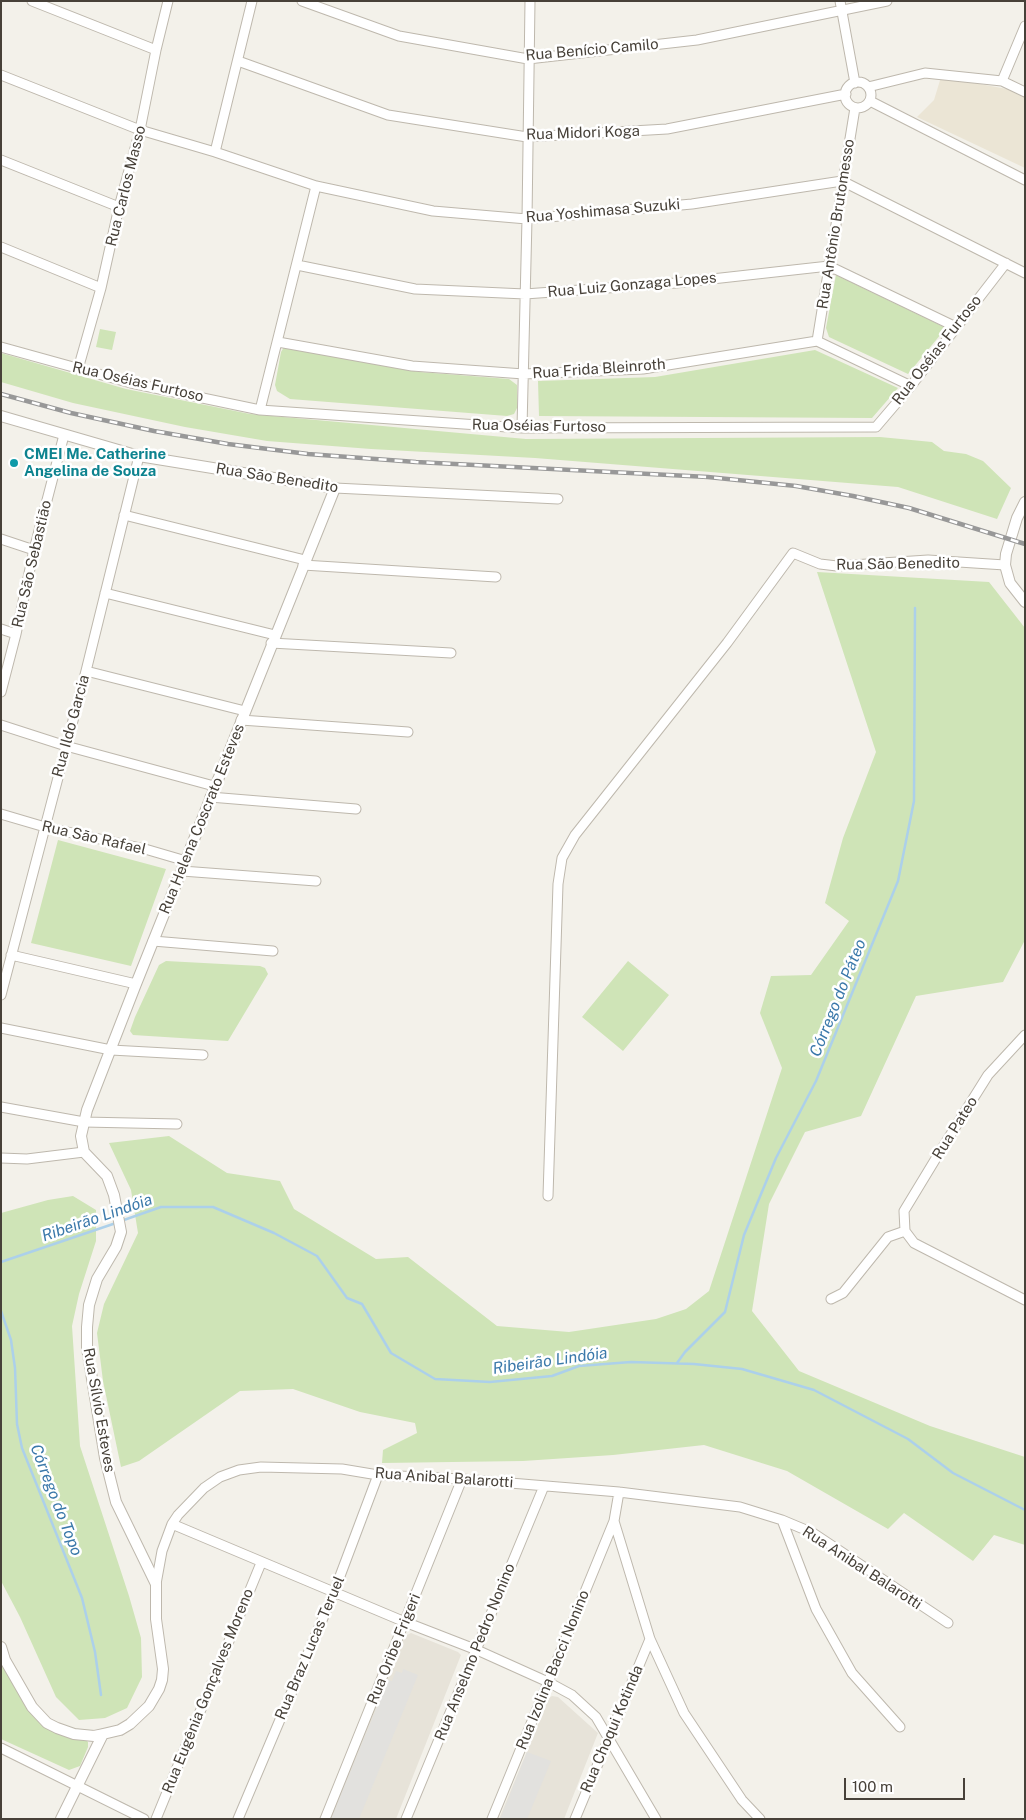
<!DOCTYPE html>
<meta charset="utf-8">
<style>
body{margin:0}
#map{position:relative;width:1026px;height:1820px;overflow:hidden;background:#f3f1ea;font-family:"Public Sans",sans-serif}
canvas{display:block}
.frame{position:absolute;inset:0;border:2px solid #474139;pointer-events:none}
.scale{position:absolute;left:844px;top:1778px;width:121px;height:22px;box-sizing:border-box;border:2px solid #474139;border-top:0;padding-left:6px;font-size:15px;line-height:18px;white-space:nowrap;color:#474139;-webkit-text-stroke:4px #fff;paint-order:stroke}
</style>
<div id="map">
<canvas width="1026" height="1820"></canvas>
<div class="frame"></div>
<div class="scale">100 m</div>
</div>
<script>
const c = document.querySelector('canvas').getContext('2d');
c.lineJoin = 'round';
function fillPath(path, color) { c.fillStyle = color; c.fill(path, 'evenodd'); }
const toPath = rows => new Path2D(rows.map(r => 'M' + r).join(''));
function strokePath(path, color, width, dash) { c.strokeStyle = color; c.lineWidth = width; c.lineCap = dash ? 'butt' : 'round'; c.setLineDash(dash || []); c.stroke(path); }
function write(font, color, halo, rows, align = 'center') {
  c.font = font + ' "Public Sans",sans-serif'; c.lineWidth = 5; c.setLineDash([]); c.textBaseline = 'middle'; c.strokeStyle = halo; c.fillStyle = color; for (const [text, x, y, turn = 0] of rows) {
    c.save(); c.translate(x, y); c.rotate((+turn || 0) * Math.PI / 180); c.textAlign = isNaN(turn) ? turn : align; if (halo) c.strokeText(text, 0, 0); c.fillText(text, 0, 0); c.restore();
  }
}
fillPath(toPath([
 [411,1633,458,1652,461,1655,396,1819,330,1819,402,1642,405,1636],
 [552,1696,558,1697,598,1733,564,1819,499,1819,549,1698]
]), '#e7e3d9');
fillPath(toPath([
 [941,77,1007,89,1025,98,1025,168,917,117,934,100]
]), '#ebe5d5');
fillPath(toPath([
 [836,275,946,328,908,374,829,337,826,328],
 [100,329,116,332,112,350,96,347],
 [284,347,292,347,420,372,509,379,517,385,517,408,514,414,507,416,290,399,277,391,275,385,281,352],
 [815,350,898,388,872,418,539,416,538,381,655,377],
 [1,353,126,389,250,414,526,439,880,437,932,442,944,451,966,454,983,461,1011,488,997,519,898,487,535,458,371,449,267,441,185,427,73,403,1,382],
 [817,572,989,582,1025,628,1025,940,1003,982,916,996,861,1116,805,1132,769,1204,752,1311,799,1371,930,1426,1025,1457,1025,1545,994,1535,973,1561,904,1513,888,1529,787,1471,704,1445,613,1455,523,1461,382,1463,383,1450,417,1433,415,1423,360,1412,293,1389,240,1391,139,1461,121,1467,103,1381,97,1333,104,1304,138,1233,131,1190,109,1143,169,1136,227,1173,280,1181,294,1209,376,1259,408,1257,497,1326,569,1332,656,1319,686,1309,709,1291,782,1068,760,1013,771,976,811,975,849,921,825,903,843,838,876,752],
 [58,840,166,869,131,966,31,943],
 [166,961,260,966,265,968,268,974,228,1041,133,1035,130,1031,135,1017,159,965],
 [628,961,669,995,623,1051,582,1017],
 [73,1196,96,1210,96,1241,79,1294,72,1326,80,1446,129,1596,141,1638,142,1677,127,1708,105,1718,79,1720,56,1697,20,1617,1,1581,1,1213,48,1200],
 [1,1656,30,1712,85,1739,88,1742,88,1747,80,1766,69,1770,1,1739]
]), '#cfe4b7');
fillPath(toPath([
 [403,1669,418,1675,359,1819,331,1819,388,1680,392,1681,396,1671,402,1673],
 [527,1752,551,1761,527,1819,500,1819]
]), '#e2e1de');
strokePath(toPath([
 [121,1221,161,1207,213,1207,274,1233,317,1256,347,1298,362,1304,391,1353,435,1379,490,1382,552,1376,579,1366,631,1362,694,1364,742,1369,814,1390,908,1439,953,1473,1025,1510],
 [1,1262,116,1223],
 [1,1311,11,1340,15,1368,17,1424,22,1448,82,1598,95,1652,101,1695],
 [677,1363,685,1352,725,1312,744,1235,776,1158,816,1081,898,881,914,801,915,608]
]), '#acd0ea', 2.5);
const minor = toPath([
 [32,1,156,50],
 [302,1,399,36,528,59,697,40,887,1],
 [840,1,855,83],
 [238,61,388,115,527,137,667,129,846,94],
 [1,75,140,130,215,152,316,186,433,211,527,219,692,204,842,181,1025,273],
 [1002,81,1025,26],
 '845 95a13 13 0 1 1 26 0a13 13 0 1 1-26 0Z',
 [868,87,925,73,1002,81,1025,92],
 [870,101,1025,180],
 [215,152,252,1],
 [1,160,119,207],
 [1,247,101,288],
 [297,265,415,289,525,294,676,283,829,266,956,327],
 [817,341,855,108],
 [278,342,412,366,524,374,643,369,817,341,911,386],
 [1,347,131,383,260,410,522,428,876,427,911,386,1006,263],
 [78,369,101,288,119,207,140,130,156,50,168,1],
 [260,410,316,186],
 [522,428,527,219,530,1],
 [335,488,558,499],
 [124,515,305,560],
 [1,539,34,550],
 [303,565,496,577],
 [105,593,275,635],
 [1,629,16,634],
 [271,643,451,653],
 [86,671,245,711],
 [1,692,16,634,34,550,64,435],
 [241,720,408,732],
 [1,725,66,746,214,786],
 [210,797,356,809],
 [1,814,45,827,145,849,186,861],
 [182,871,316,881],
 [153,941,273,951],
 [11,955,136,984],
 [1,995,86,671,139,456],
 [1,1028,111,1050,203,1055],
 [1,1107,84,1122,177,1124],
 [1,1158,27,1159,84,1152],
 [548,1196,558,884,562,858,575,835,727,643,793,553,820,564,837,566,928,560,1005,565],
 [905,1231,904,1211,941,1150,988,1075,1025,1035],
 [905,1231,914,1243,1025,1300],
 [831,1299,843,1293,888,1237,905,1231],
 [619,1492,614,1521,650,1639,684,1713,742,1800,760,1819],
 [782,1520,816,1609,852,1673,900,1727],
 [172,1524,405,1622,477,1650,548,1682,572,1695,596,1717,656,1819],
 [156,1584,162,1551,172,1524,178,1515,204,1488,220,1477,239,1470,261,1467,342,1469,378,1475,462,1479,619,1492,740,1507,782,1520,813,1533,948,1623],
 [1,1748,144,1819],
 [156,1819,261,1563],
 [238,1819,334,1592,378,1475],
 [325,1819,462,1479],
 [406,1819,544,1486],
 [492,1819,614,1521],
 [575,1819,650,1639]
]);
const tertiary = toPath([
 [1,416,139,456,335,488,136,984,87,1110,81,1136,84,1152,107,1176,114,1195,121,1232,116,1247,97,1279,89,1305,87,1327,87,1348,105,1458,116,1502,156,1584,156,1619,163,1669,162,1680,159,1689,149,1706,130,1724,120,1730,103,1734,94,1736,74,1734,57,1728,47,1723,32,1707,5,1660,1,1647],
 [1025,502,1017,518,1006,554,1005,565,1010,583,1025,602],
 [61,1819,103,1734]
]);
strokePath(minor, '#beb8ad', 11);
strokePath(tertiary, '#beb8ad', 12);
strokePath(minor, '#fff', 9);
strokePath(tertiary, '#fff', 10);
const rail = toPath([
 [1,394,71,413,154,431,228,444,308,454,416,462,708,477,796,486,853,496,909,508,1025,544]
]);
strokePath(rail, '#989898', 4.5);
strokePath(rail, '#fff', 2.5, [8]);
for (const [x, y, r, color] of [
 [14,463,5,"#0f9aa8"]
]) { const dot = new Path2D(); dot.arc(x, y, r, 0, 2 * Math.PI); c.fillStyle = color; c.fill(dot); strokePath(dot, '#fff', 2); }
write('15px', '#474139', '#fff', [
 ["Rua Benício Camilo",592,50,-5],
 ["Rua Midori Koga",583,133,-2],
 ["Rua Carlos Masso",126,186,-76],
 ["Rua Yoshimasa Suzuki",603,211,-5],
 ["Rua Antônio Brutomesso",836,224,-81],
 ["Rua Luiz Gonzaga Lopes",632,285,-5],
 ["Rua Oséias Furtoso",937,350,-52],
 ["Rua Frida Bleinroth",599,369,-4],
 ["Rua Oséias Furtoso",138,382,13],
 ["Rua Oséias Furtoso",539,426,1],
 ["Rua São Benedito",277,478,9],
 ["Rua São Sebastião",32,564,-77],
 ["Rua São Benedito",898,564,-1],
 ["Rua Ildo Garcia",71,726,-75],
 ["Rua Helena Coscrato Esteves",202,819,-68],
 ["Rua São Rafael",94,838,13],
 ["Rua Pateo",955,1128,-58],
 ["Rua Sílvio Esteves",99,1410,80],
 ["Rua Anibal Balarotti",444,1478,4],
 ["Rua Anibal Balarotti",862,1568,33],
 ["Rua Braz Lucas Teruel",310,1648,-67],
 ["Rua Oribe Frigeri",394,1649,-68],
 ["Rua Anselmo Pedro Nonino",475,1652,-68],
 ["Rua Izolina Bacci Nonino",553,1670,-68],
 ["Rua Eugênia Gonçalves Moreno",208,1691,-68],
 ["Rua Choqui Kotinda",612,1729,-67]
]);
write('bold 15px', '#0d838f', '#fff', [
 ["CMEI Me. Catherine",24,454],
 ["Angelina de Souza",24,471]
], 'left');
write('italic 16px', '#3b79aa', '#fff', [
 ["Córrego do Páteo",838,998,-68],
 ["Ribeirão Lindóia",97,1218,-19],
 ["Ribeirão Lindóia",550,1361,-8],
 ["Córrego do Topo",56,1500,69]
]);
</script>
